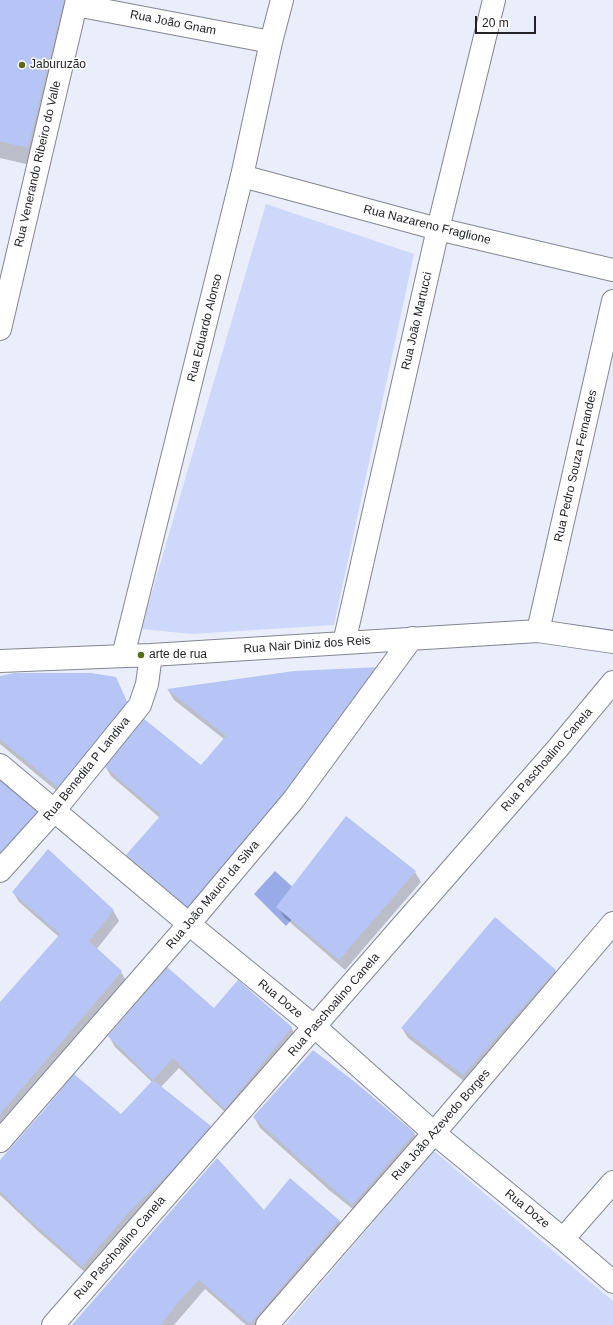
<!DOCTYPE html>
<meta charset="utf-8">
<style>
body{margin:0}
#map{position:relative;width:613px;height:1325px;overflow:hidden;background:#eaeefa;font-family:Arial,sans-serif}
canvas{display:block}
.scale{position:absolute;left:475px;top:16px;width:61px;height:18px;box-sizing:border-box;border:2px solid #212327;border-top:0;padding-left:5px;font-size:12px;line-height:14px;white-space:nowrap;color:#212327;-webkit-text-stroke:3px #fff;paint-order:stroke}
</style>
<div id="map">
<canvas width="613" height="1325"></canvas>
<div class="scale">20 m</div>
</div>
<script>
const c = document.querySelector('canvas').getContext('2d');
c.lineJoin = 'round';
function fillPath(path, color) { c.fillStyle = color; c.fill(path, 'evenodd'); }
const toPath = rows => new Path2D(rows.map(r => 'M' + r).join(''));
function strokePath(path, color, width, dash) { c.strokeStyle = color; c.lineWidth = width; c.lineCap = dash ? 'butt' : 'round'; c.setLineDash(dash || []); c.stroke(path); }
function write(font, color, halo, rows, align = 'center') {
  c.font = font + ' Arial,sans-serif'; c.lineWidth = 3; c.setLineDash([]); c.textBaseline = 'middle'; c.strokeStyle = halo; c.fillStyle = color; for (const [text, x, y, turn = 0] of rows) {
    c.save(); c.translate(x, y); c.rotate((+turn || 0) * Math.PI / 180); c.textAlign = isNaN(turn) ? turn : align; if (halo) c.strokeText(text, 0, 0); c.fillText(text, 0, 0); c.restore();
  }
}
fillPath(toPath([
 [266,204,414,254,334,625,192,634,141,629],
 [434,1151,613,1301,613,1325,285,1325]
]), '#cdd8fa');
fillPath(toPath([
 [275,871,308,901,286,926,254,894]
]), '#99abe6');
fillPath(toPath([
 [0,0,79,0,39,167,0,158],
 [294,672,195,919,133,866,127,856,160,818,111,776,105,766,201,767,224,739,174,700,168,690],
 [0,677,115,678,121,689,133,715,64,797,0,744],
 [415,872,421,882,345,970,284,917,278,907],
 [13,892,113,910,119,921,96,950,121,972,127,982,0,1129,0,1003,59,937,19,902],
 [555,970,561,981,469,1085,408,1038,402,1028],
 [214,1010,291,1027,297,1038,231,1118,179,1068,161,1087,210,1126,216,1137,88,1275,39,1232,0,1195,0,1161,121,1115,152,1082,115,1047,109,1036],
 [254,1117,414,1133,420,1144,359,1214,329,1190,260,1128],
 [264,1212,339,1220,345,1230,263,1325,246,1325,205,1289,174,1325,74,1325]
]), '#0003');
fillPath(toPath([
 [0,0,64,0,28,148,0,141],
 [380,667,268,817,189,909,126,855,161,815,104,766,143,718,201,765,226,736,167,689,294,671],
 [14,673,91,673,116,677,128,704,58,787,0,739,0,676],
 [0,778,42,815,0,864],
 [346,816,416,871,339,960,276,907],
 [48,849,114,910,89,941,122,971,0,1114,0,1002,60,934,12,892],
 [495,917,556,970,463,1075,401,1028],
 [167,967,214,1008,238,980,292,1027,225,1109,173,1058,153,1080,108,1036],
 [313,1050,355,1082,415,1133,352,1205,322,1179,253,1117],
 [74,1074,121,1114,153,1080,211,1126,180,1163,131,1210,82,1266,32,1222,0,1191,0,1160,45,1109],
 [217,1158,264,1210,290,1178,339,1220,250,1324,199,1280,179,1301,161,1325,72,1325]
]), '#b6c5f5');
const minor = toPath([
 [76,5,271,42],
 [242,176,438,229,613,270],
 [0,329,77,0],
 [538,631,613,301],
 [344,643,438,229,494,0],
 [123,656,242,176,271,42,282,0],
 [0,661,151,655,538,631,613,642],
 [0,765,189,924,315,1027,434,1133,563,1239,613,1282],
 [0,871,54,811,140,705,147,684,151,655],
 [0,1141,189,924,294,799,412,638],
 [563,1239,613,1182],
 [53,1325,558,748,613,682],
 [267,1325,434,1133,613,923]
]);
strokePath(minor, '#828691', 24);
strokePath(minor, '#fff', 22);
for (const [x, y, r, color] of [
 [22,65,4,"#5b6c19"],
 [141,655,4,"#5b6c19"]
]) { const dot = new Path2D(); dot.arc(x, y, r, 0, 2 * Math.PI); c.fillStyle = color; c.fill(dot); strokePath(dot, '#fff', 1.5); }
write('12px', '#212327', '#fff', [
 ["Rua João Gnam",173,23,11],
 ["Rua Venerando Ribeiro do Valle",38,164,-77],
 ["Rua Nazareno Fraglione",427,225,14],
 ["Rua João Martucci",417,321,-77],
 ["Rua Eduardo Alonso",205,328,-76],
 ["Rua Pedro Souza Fernandes",576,466,-77],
 ["Rua Nair Diniz dos Reis",307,645,-4],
 ["Rua Paschoalino Canela",547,760,-49],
 ["Rua Benedita P Landiva",87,769,-51],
 ["Rua João Mauch da Silva",213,895,-50],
 ["Rua Doze",280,999,39],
 ["Rua Paschoalino Canela",334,1005,-49],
 ["Rua João Azevedo Borges",441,1125,-49],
 ["Rua Doze",527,1209,39],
 ["Rua Paschoalino Canela",120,1248,-49]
]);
write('12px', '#212327', '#fff', [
 ["Jaburuzão",30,65],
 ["arte de rua",149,655]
], 'left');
</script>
